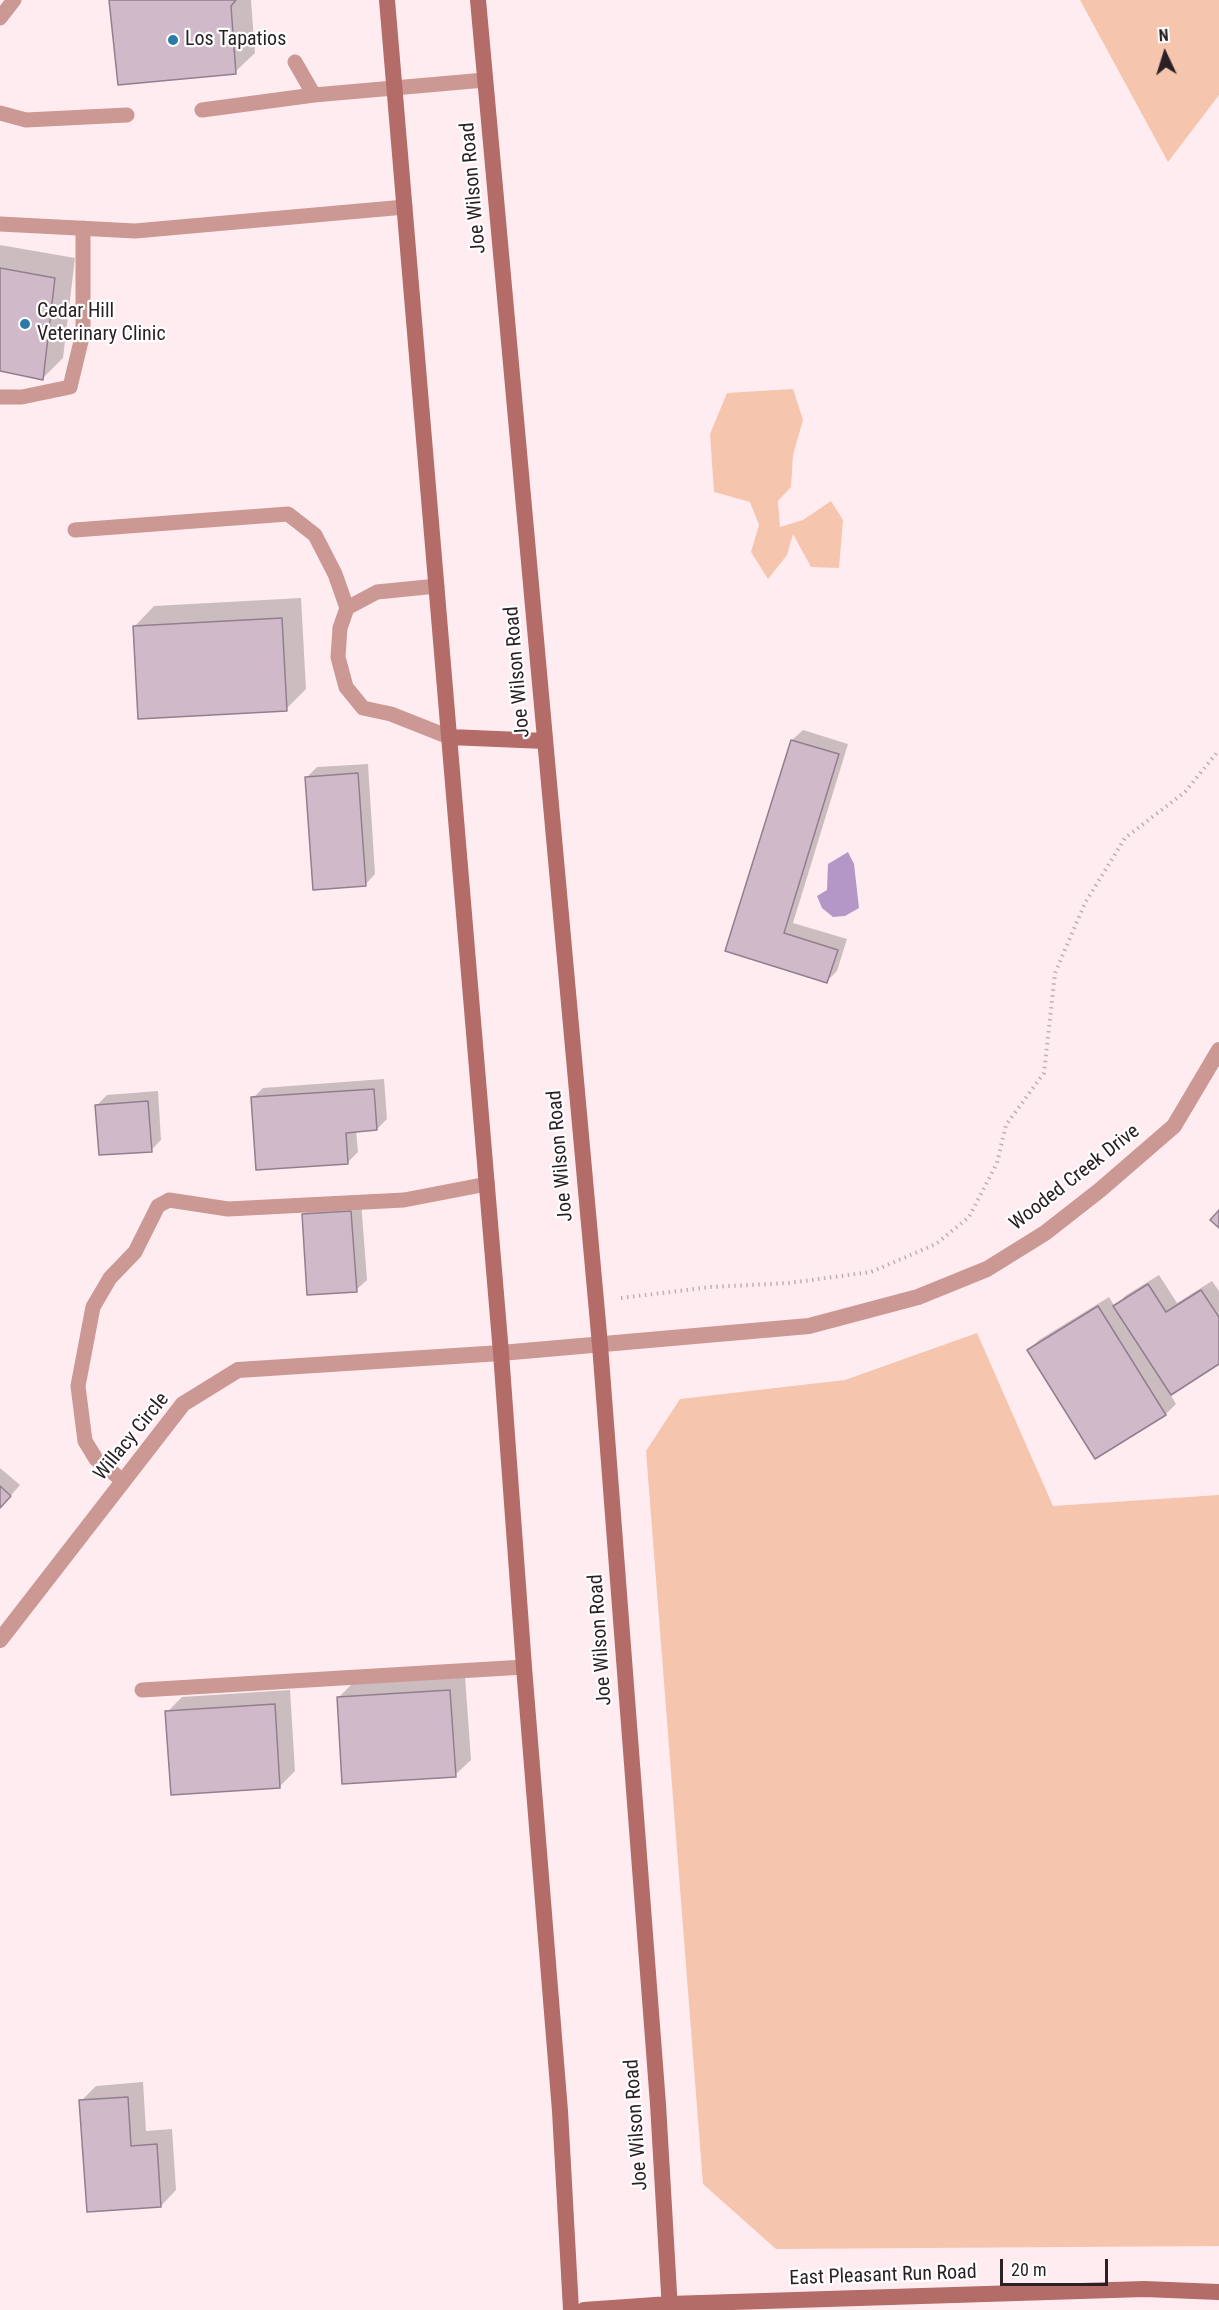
<!DOCTYPE html>
<style>
body{margin:0}
#map{position:relative;width:1219px;height:2310px;overflow:hidden;background:#feecf1;font-family:"Roboto Condensed",sans-serif}
canvas{display:block}
.north{position:absolute;left:1135px;top:24px;width:60px;height:60px;-webkit-text-stroke:4px #fff;paint-order:stroke;rotate:356deg;font-size:16px;font-weight:700;line-height:24px;text-align:center;color:#2b2124}
.north::after{content:'';display:block;margin:auto;width:21px;height:27px;background:#2b2124;clip-path:polygon(50% 0,100% 100%,50% 72%,0 100%)}
.scale{position:absolute;left:1000px;top:2259px;width:108px;height:27px;box-sizing:border-box;border:3px solid #2b2124;border-top:0;padding-left:8px;font-size:18px;line-height:21px;white-space:nowrap;color:#2b2124;-webkit-text-stroke:4px #fff;paint-order:stroke}
</style>
<div id="map">
<canvas width="1219" height="2310"></canvas>
<div class="north">N</div>
<div class="scale">20 m</div>
</div>
<script>
const c = document.querySelector('canvas').getContext('2d');
c.lineJoin = 'round';
function fillPath(path, color) { c.fillStyle = color; c.fill(path, 'evenodd'); }
const toPath = rows => new Path2D(rows.map(r => 'M' + r).join(''));
function strokePath(path, color, width, dash) { c.strokeStyle = color; c.lineWidth = width; c.lineCap = dash ? 'butt' : 'round'; c.setLineDash(dash || []); c.stroke(path); }
function write(font, color, halo, rows, align = 'center') {
  c.font = font + ' "Roboto Condensed",sans-serif'; c.lineWidth = 4.5; c.setLineDash([]); c.textBaseline = 'middle'; c.strokeStyle = halo; c.fillStyle = color; for (const [text, x, y, turn = 0] of rows) {
    c.save(); c.translate(x, y); c.rotate((+turn || 0) * Math.PI / 180); c.textAlign = isNaN(turn) ? turn : align; if (halo) c.strokeText(text, 0, 0); c.fillText(text, 0, 0); c.restore();
  }
}
fillPath(toPath([
 [1080,0,1219,0,1219,95,1168,162],
 [793,389,803,420,793,455,791,487,778,501,780,527,803,520,831,501,843,520,839,568,811,567,793,534,787,555,768,579,751,552,759,525,750,502,714,492,710,434,727,393],
 [977,1333,1053,1506,1219,1495,1219,2246,776,2249,703,2184,646,1451,680,1399,845,1380]
]), '#f6c5ad');
fillPath(toPath([
 [848,852,854,864,859,908,845,916,833,917,822,908,817,896,827,890,828,864]
]), '#b497c7');
fillPath(toPath([
 [110,0,251,0,255,53,235,72],
 [0,245,75,258,63,358,43,378,0,370],
 [301,598,306,689,286,709,135,626,154,606],
 [803,730,848,744,793,923,847,939,837,971,827,981,727,950,792,740],
 [368,764,375,874,365,885,306,778,317,767],
 [384,1079,387,1119,377,1129,356,1130,358,1152,348,1162,253,1098,263,1088],
 [158,1091,161,1140,151,1150,97,1105,107,1095],
 [361,1201,367,1280,356,1290,303,1215,313,1204],
 [1159,1275,1177,1303,1212,1281,1219,1291,1219,1363,1170,1394,1176,1404,1166,1414,1096,1457,1028,1351,1039,1340,1109,1297,1115,1307,1125,1296],
 [0,1468,20,1485,0,1508],
 [465,1676,471,1760,455,1775,338,1698,354,1682],
 [290,1690,295,1771,280,1786,167,1712,182,1697],
 [143,2082,146,2131,172,2129,176,2190,161,2206,81,2101,96,2086]
]), '#0003');
const building = toPath([
 [109,0,236,0,231,6,236,74,118,85,109,0],
 [0,268,55,278,43,380,0,371,0,268],
 [282,618,287,711,138,719,133,626,282,618],
 [791,740,839,754,784,933,838,950,827,983,725,951,791,740],
 [358,773,366,886,313,890,305,777,358,773],
 [374,1089,377,1130,346,1133,348,1164,256,1170,251,1097,374,1089],
 [148,1101,152,1152,99,1155,95,1105,148,1101],
 [1219,1210,1219,1228,1210,1220,1219,1210],
 [351,1211,357,1292,307,1295,302,1214,351,1211],
 [1148,1284,1166,1312,1201,1290,1219,1317,1219,1364,1171,1395,1113,1306,1148,1284],
 [1098,1306,1166,1415,1095,1459,1027,1350,1098,1306],
 [0,1486,11,1496,0,1508,0,1486],
 [450,1690,456,1777,342,1784,337,1697,450,1690],
 [275,1704,280,1788,171,1795,165,1711,275,1704],
 [128,2097,131,2146,157,2144,161,2207,87,2212,79,2100,128,2097]
]);
fillPath(building, '#d0baca');
strokePath(building, '#937e8d', 1.5);
strokePath(toPath([
 [621,1298,711,1287,789,1283,871,1272,936,1244,969,1217,997,1163,1006,1125,1044,1073,1055,973,1085,903,1125,838,1185,792,1219,750]
]), '#beafb3', 4, [1.5, 4.5]);
strokePath(toPath([
 [0,18,14,0],
 [295,62,314,95],
 [202,110,314,95,485,80],
 [0,113,26,120,127,115],
 [0,224,135,231,405,207],
 [0,397,22,397,70,387,83,333,83,228],
 [75,530,288,514,315,535,335,574,347,608],
 [437,586,377,592,347,608,340,628,338,657,346,687,363,708,391,714,449,737],
 [123,1481,96,1459,85,1441,78,1386,93,1307,110,1278,135,1252,158,1206,169,1200,228,1209,404,1200,487,1184],
 [142,1690,524,1667]
]), '#cb9894', 15);
strokePath(toPath([
 [0,1640,183,1404,238,1370,501,1353,809,1326,918,1297,987,1269,1045,1233,1100,1190,1174,1126,1219,1050]
]), '#cb9894', 16);
strokePath(toPath([
 [387,0,501,1353,524,1667,560,2111,571,2310],
 [478,0,600,1345,658,2104,670,2310],
 [449,737,545,741],
 [584,2310,669,2304,1144,2289,1219,2292]
]), '#b36c68', 16);
for (const [x, y, r, color] of [
 [173,40,6,"#287aab"],
 [25,324,6,"#287aab"]
]) { const dot = new Path2D(); dot.arc(x, y, r, 0, 2 * Math.PI); c.fillStyle = color; c.fill(dot); strokePath(dot, '#fff', 2); }
write('20px', '#2b2124', '#fff', [
 ["Los Tapatios",185,40],
 ["Cedar Hill",37,312],
 ["Veterinary Clinic",37,335]
], 'left');
write('20px', '#2b2124', '#fff', [
 ["Joe Wilson Road",474,188,-95],
 ["Joe Wilson Road",518,672,-95],
 ["Joe Wilson Road",561,1156,-95],
 ["Wooded Creek Drive",1075,1178,-38],
 ["Willacy Circle",132,1437,-51],
 ["Joe Wilson Road",601,1640,-94],
 ["Joe Wilson Road",637,2125,-94],
 ["East Pleasant Run Road",883,2276,-2]
]);
</script>
